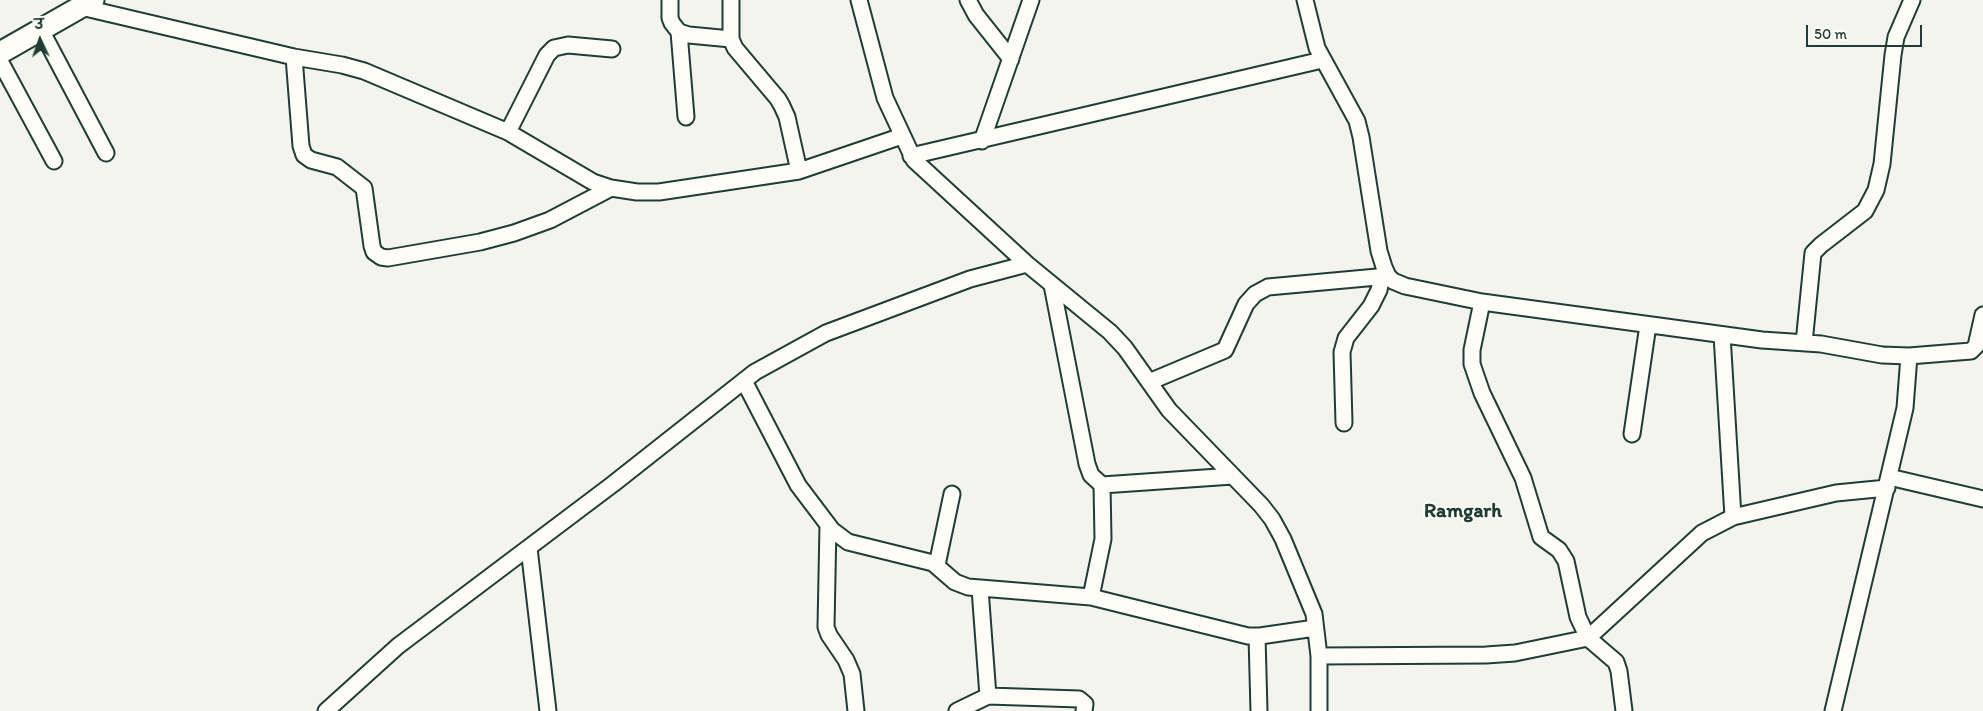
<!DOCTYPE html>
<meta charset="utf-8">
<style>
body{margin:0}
#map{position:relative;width:1983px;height:711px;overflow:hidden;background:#f4f4ef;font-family:Itim,"Playpen Sans Deva",sans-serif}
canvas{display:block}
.north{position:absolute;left:15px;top:15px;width:50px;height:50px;-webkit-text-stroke:4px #fdfcf7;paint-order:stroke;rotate:357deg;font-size:14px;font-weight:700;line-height:20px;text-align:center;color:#1f3d34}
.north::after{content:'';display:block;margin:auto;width:18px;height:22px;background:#1f3d34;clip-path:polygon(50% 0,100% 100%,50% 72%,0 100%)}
.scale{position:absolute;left:1806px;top:25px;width:116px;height:22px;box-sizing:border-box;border:2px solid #1f3d34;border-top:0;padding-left:6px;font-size:15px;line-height:18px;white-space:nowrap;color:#1f3d34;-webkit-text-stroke:4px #fdfcf7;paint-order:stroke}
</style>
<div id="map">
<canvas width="1983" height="711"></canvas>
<div class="north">उ</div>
<div class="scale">50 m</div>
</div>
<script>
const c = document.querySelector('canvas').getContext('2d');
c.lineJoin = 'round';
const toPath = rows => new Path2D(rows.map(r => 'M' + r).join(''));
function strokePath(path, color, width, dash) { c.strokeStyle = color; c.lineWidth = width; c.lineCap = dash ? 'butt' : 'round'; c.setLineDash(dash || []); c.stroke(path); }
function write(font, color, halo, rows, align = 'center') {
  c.font = font + ' Itim,sans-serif'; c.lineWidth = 4; c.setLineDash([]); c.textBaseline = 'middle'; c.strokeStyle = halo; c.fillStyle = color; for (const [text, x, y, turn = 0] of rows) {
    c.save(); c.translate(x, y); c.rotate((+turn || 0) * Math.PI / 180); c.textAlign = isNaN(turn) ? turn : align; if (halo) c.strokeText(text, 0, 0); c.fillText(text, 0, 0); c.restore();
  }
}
const street = toPath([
 [670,0,670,18,672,23,679,32,689,35,731,39],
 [731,0,731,39,735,48,778,99,782,106,787,117,799,171],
 [859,0,885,98,914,160,1027,264,1110,332,1125,348,1169,410,1261,505,1272,519,1283,539,1314,614,1319,656,1319,711],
 [968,0,976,15,1011,59],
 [1305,0,1317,48,1357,121,1361,137,1379,251,1384,267,1388,276,1393,281,1405,286,1482,302,1762,340,1821,344,1882,355,1909,356,1971,351,1976,346,1983,315],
 [81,7,294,57,342,65,364,71,508,132,593,182,611,188,637,192,659,192,799,171,902,136],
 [41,30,106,153],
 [679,32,686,117],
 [294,57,301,146,304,155,311,160,337,167,364,188,372,246,374,252,381,257,388,258,480,242,514,233,550,220,611,188],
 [0,61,54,161],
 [508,132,547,55,554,48,568,45,612,49],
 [982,141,1031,0],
 [911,156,1322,60],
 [1052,285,1087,464,1091,475,1102,485,1233,476],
 [1482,302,1472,350,1472,364,1482,393,1523,478,1541,537,1559,550,1566,561,1578,617,1588,638,1616,662,1619,671,1624,711],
 [1722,335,1733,517],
 [1804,343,1813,253,1821,245,1865,211,1876,190,1882,164,1893,55,1896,37,1912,0],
 [744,381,798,485,832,530,848,542,933,563,955,582,968,587,1091,597,1248,636,1260,636,1315,628],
 [1149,382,1225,350,1246,304,1255,294,1268,287,1388,276],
 [1344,423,1342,352,1346,338,1371,306,1379,290,1382,276],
 [1632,434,1648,325],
 [1889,477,1983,499],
 [828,525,826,627,829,635,846,660,852,674,856,711],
 [529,548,548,711],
 [937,565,952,494],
 [980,589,988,696],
 [1091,597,1103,539,1102,485],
 [1257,636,1259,711],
 [1319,656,1486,655,1515,653,1588,638,1702,533,1733,517,1836,493,1887,488],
 [326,711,398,646,613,484,755,372,826,333,970,279,1027,264],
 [957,711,988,696,1079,699,1085,704,1084,711],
 [1833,711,1905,408,1909,356]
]);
const secondary = toPath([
 [0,53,93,0]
]);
strokePath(street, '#1f3d34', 19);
strokePath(secondary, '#1f3d34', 25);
strokePath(street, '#fdfcf7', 15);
strokePath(secondary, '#fdfcf7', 21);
write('bold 20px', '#1f3d34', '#fdfcf7', [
 ["Ramgarh",1463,512]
]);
</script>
